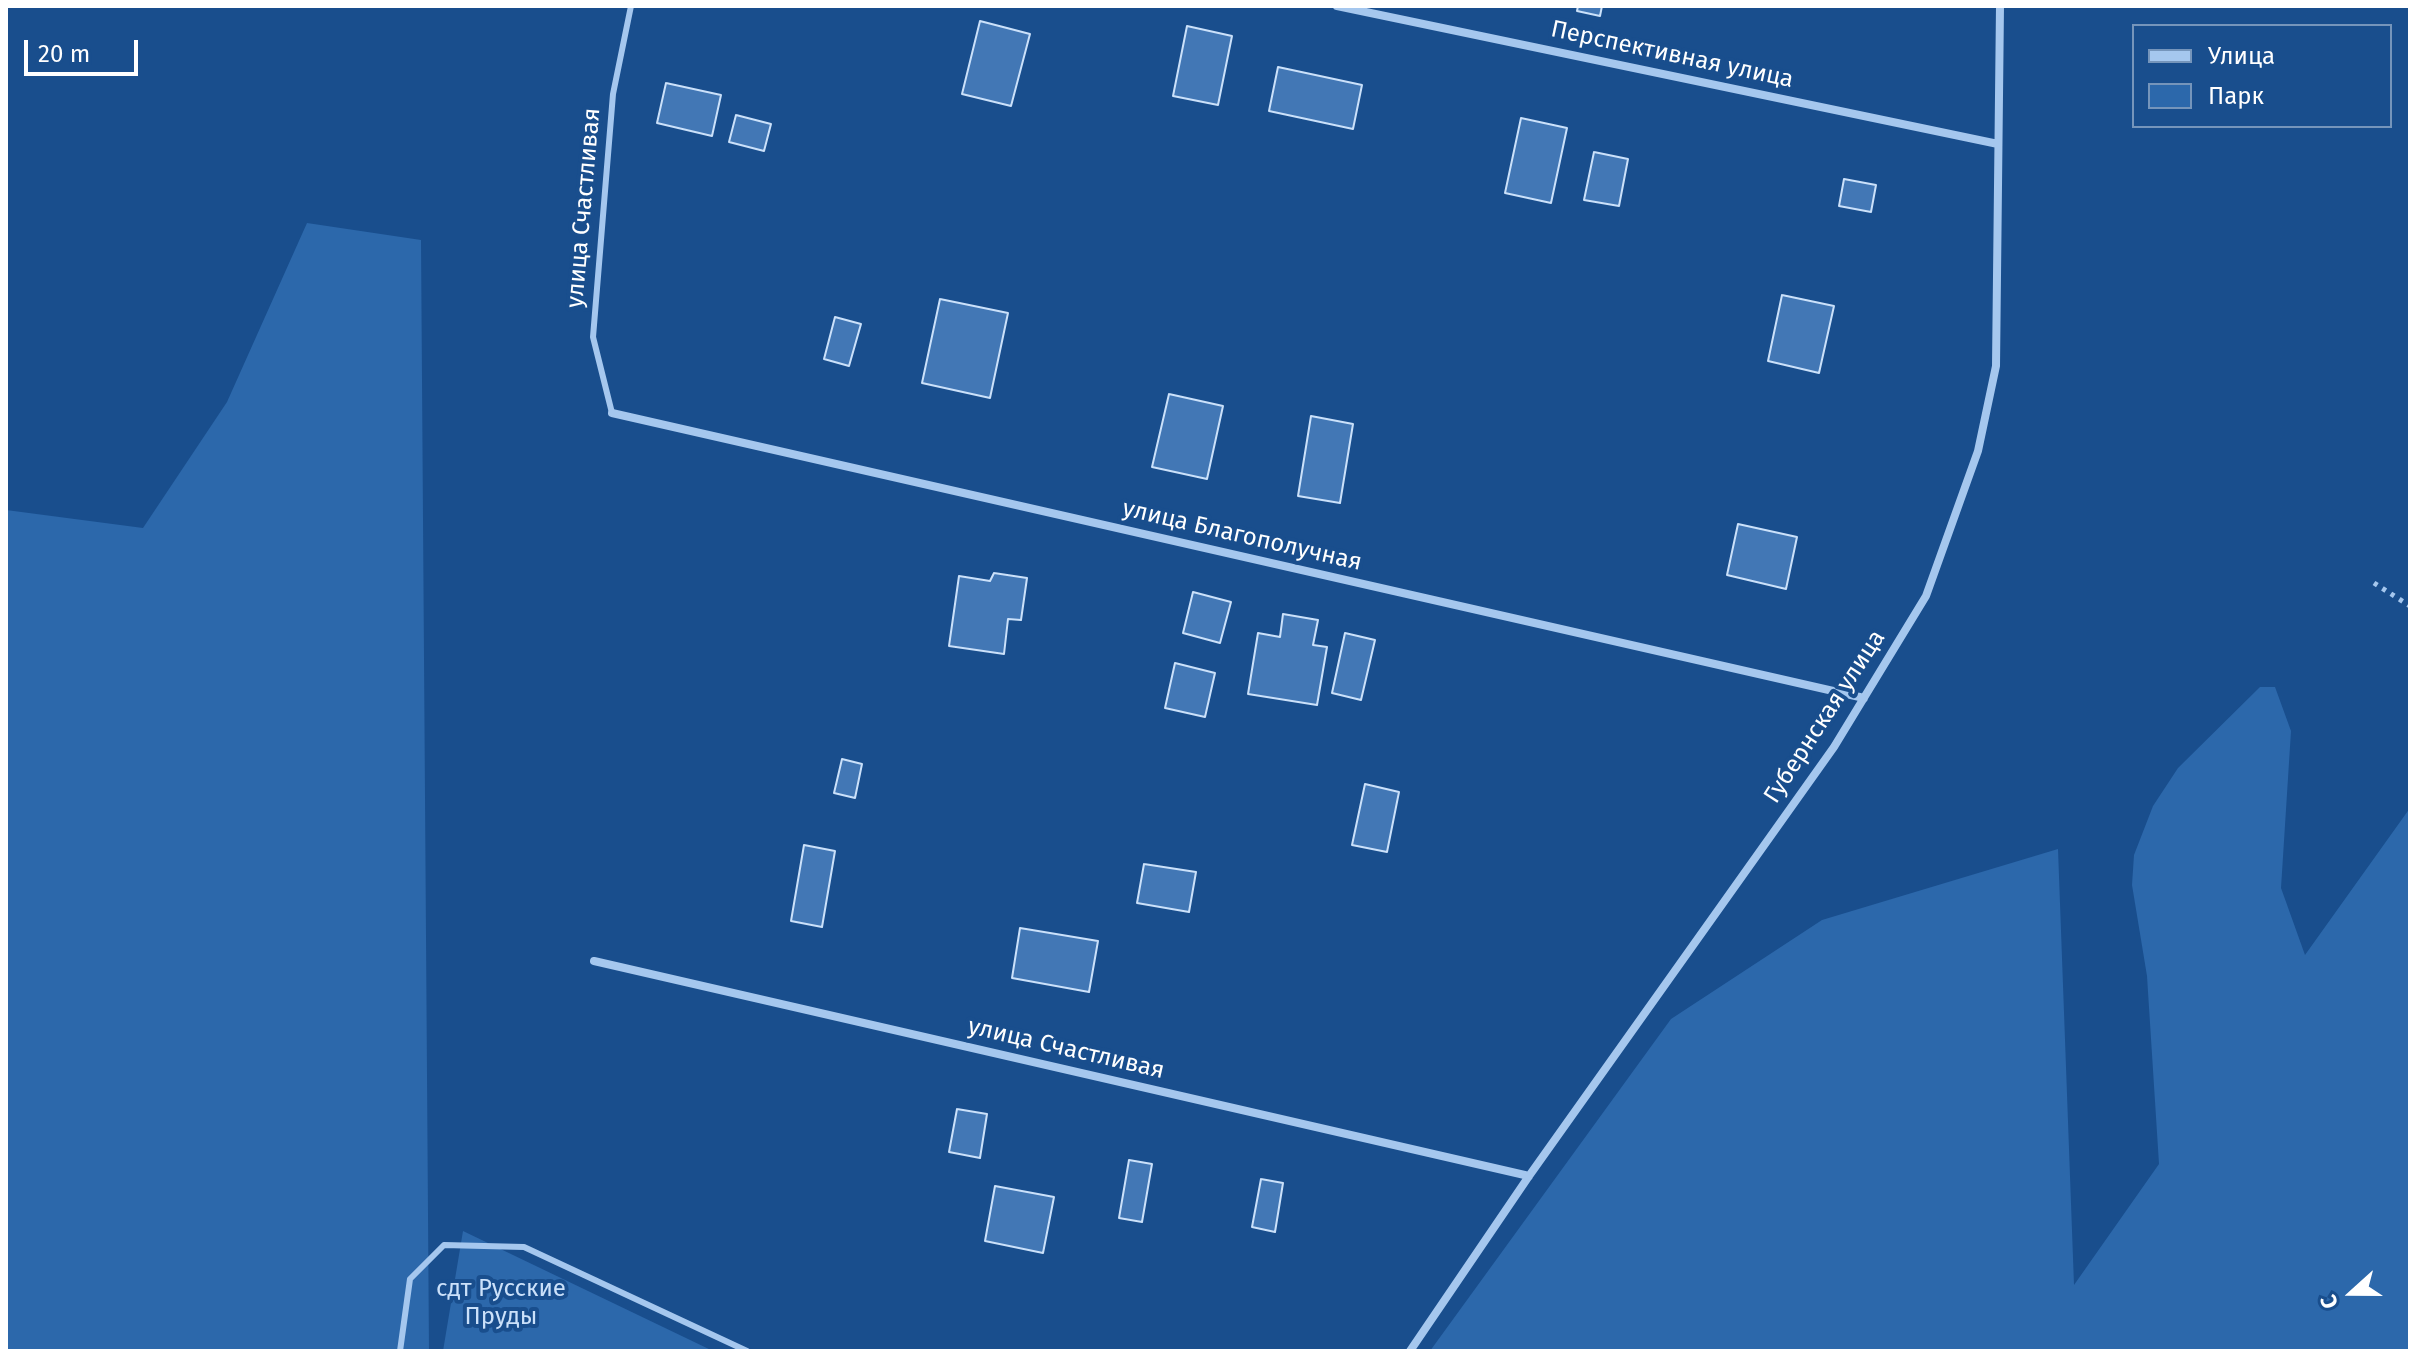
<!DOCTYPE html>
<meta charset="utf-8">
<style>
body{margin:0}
#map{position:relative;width:2416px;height:1357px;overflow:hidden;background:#194e8d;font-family:"Fira Sans",sans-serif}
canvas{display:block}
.frame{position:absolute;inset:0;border:8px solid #fff;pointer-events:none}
.legend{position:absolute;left:2132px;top:24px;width:260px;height:104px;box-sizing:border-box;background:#194e8d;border:2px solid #7595bb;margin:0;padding:10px 14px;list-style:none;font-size:24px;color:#fff}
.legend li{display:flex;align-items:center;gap:16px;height:40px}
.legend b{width:40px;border:2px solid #7595bb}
.north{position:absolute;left:2312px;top:1253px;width:80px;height:80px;-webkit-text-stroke:6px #194e8d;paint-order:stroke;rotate:249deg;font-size:22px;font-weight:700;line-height:32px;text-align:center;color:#fff}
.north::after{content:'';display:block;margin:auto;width:28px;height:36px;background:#fff;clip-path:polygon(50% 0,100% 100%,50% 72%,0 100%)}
.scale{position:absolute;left:24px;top:40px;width:114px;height:36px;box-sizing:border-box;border:4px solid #fff;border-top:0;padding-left:10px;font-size:24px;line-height:28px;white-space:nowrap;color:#fff;-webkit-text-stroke:6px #194e8d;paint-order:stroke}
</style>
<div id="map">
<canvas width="2416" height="1357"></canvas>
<div class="frame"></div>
<ul class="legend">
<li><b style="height:10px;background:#a5c7ee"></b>Улица</li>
<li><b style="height:22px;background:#2c68ab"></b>Парк</li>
</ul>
<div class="north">С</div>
<div class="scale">20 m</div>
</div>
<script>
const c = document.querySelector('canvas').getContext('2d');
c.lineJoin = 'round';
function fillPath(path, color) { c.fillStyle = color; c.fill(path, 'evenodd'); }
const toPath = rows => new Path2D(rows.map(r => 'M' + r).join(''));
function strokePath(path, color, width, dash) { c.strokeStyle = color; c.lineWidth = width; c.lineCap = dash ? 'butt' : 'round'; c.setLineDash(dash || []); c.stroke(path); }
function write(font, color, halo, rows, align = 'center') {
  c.font = font + ' "Fira Sans",sans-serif'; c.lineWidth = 8; c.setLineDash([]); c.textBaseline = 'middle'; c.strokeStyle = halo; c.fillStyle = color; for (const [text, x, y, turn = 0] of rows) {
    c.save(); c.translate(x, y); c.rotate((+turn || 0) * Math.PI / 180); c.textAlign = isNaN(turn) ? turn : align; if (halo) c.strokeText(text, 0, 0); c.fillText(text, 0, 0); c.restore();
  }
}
fillPath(toPath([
 [307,223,421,240,429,1351,6,1351,6,510,143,528,227,402],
 [2260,687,2275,687,2291,731,2281,888,2305,955,2410,808,2410,1351,1430,1351,1671,1019,1822,920,2058,849,2074,1285,2159,1164,2147,976,2132,885,2134,855,2153,806,2178,768],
 [463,1231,713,1351,443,1351]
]), '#2c68ab');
const building = toPath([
 [1578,6,1602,6,1600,16,1577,11,1578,6],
 [980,21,1030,34,1011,106,962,94,980,21],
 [1187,26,1232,36,1218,105,1173,96,1187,26],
 [1278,67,1362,85,1353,129,1269,111,1278,67],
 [666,83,721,95,712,136,657,123,666,83],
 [736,115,771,124,764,151,729,142,736,115],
 [1521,118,1567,128,1551,203,1505,193,1521,118],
 [1594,152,1628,159,1619,206,1584,200,1594,152],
 [1844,179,1876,185,1871,212,1839,206,1844,179],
 [1782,295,1834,306,1819,373,1768,361,1782,295],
 [940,299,1008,313,990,398,922,383,940,299],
 [835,317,861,324,849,366,824,359,835,317],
 [1169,394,1223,406,1207,479,1152,467,1169,394],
 [1311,416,1353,424,1340,503,1298,496,1311,416],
 [1738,524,1797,537,1786,589,1727,575,1738,524],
 [994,573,1027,578,1021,620,1008,619,1004,654,949,646,959,576,990,581,994,573],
 [1193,592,1231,602,1220,643,1183,633,1193,592],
 [1283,614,1318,620,1313,645,1327,647,1317,705,1248,694,1258,633,1280,637,1283,614],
 [1345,633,1375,640,1361,700,1332,693,1345,633],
 [1175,663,1215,673,1205,717,1165,708,1175,663],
 [842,759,862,764,855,798,834,793,842,759],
 [1365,784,1399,792,1387,852,1352,845,1365,784],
 [804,845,835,851,822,927,791,921,804,845],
 [1144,864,1196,872,1189,912,1137,903,1144,864],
 [1020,928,1098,941,1089,992,1012,978,1020,928],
 [957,1109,987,1114,980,1158,949,1152,957,1109],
 [1129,1160,1152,1164,1142,1222,1119,1218,1129,1160],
 [1261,1179,1283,1183,1275,1232,1252,1227,1261,1179],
 [995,1186,1054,1197,1043,1253,985,1241,995,1186]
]);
fillPath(building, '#4277b5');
strokePath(building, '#cbe1fa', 2);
strokePath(toPath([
 [2374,583,2410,606]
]), '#a5c7ee', 5, [4, 6]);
strokePath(toPath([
 [612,413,593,337,613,94,631,6],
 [400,1351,410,1279,444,1245,524,1247,747,1351]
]), '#a5c7ee', 6);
strokePath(toPath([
 [1337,6,1998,144],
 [612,413,1864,698],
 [594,961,1529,1176],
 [1410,1351,1529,1176,1834,747,1926,596,1978,451,1996,366,2000,6]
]), '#a5c7ee', 8);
write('24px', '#fff', '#194e8d', [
 ["Перспективная улица",1672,55,12],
 ["улица Счастливая",584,208,-85],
 ["улица Благополучная",1242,536,13],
 ["Губернская улица",1825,717,-57],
 ["улица Счастливая",1066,1049,13]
]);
write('24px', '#cbe1fa', '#194e8d', [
 ["сдт Русские",501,1289],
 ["Пруды",501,1317]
]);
</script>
